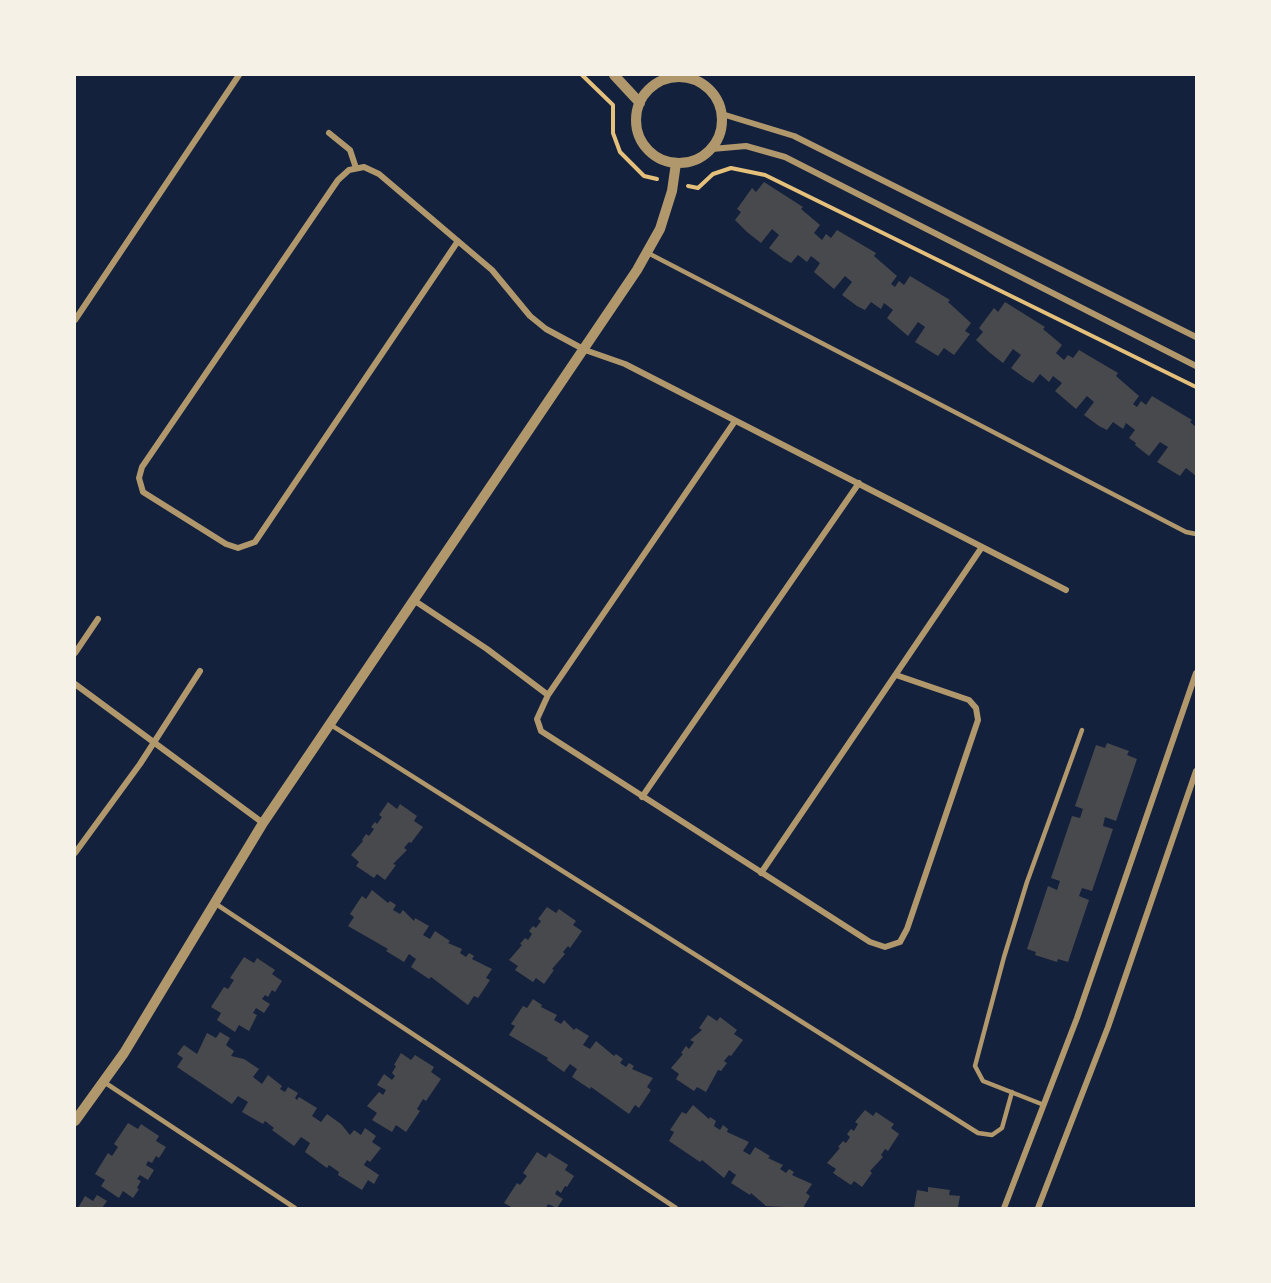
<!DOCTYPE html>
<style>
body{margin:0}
#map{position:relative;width:1271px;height:1283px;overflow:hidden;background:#14213d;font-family:"Sofia Sans Condensed",sans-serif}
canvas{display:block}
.frame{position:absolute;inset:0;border:76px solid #f6f1e7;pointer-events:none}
</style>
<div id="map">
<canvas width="1271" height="1283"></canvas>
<div class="frame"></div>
</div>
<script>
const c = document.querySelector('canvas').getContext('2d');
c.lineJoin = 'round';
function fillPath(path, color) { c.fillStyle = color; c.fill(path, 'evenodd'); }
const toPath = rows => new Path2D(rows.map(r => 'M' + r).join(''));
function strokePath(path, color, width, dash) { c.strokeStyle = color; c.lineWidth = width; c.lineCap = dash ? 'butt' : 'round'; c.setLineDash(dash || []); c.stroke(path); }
fillPath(toPath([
 [764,182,803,207,801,209,820,225,814,233,822,240,826,234,831,238,837,230,876,253,874,256,897,276,891,284,895,287,899,281,904,285,910,276,950,300,948,302,971,323,965,331,970,334,954,355,944,348,938,356,915,342,925,327,918,322,908,336,887,318,893,310,884,303,881,309,871,302,865,310,857,306,842,295,852,282,845,276,834,289,814,272,820,263,811,256,807,262,798,255,791,263,784,259,769,248,779,235,772,229,761,243,747,232,735,220,741,212,737,209,752,188,756,192],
 [1005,302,1045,327,1043,329,1062,345,1056,353,1064,360,1068,355,1073,358,1079,350,1118,373,1116,376,1139,396,1133,404,1137,407,1141,401,1146,405,1152,396,1192,420,1190,422,1196,427,1196,476,1186,468,1180,476,1157,462,1168,447,1160,442,1149,456,1135,445,1136,443,1129,438,1135,430,1126,423,1123,429,1113,422,1107,430,1099,426,1084,415,1094,402,1087,396,1076,409,1055,391,1062,383,1053,376,1049,382,1040,374,1033,383,1026,379,1011,368,1021,355,1013,349,1003,363,989,352,976,340,983,332,979,328,994,308,998,312],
 [1107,743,1129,751,1127,755,1137,759,1116,821,1105,817,1103,826,1113,829,1092,891,1082,888,1079,896,1089,900,1068,962,1058,959,1057,962,1035,955,1036,952,1027,949,1048,886,1057,890,1060,881,1051,878,1072,816,1080,818,1083,809,1075,806,1096,745,1105,748],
 [388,802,397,809,400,804,417,816,414,821,423,827,411,843,409,842,404,848,407,850,393,864,396,865,385,880,377,874,374,878,356,866,359,862,351,855,363,841,362,840,366,834,369,836,374,829,371,827,375,822,377,824,382,817,379,815],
 [372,890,388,903,390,901,396,905,393,910,400,914,403,910,414,921,415,918,429,926,423,935,430,939,435,931,450,941,448,943,462,949,460,953,466,957,469,953,474,956,472,959,492,969,486,978,490,980,478,998,474,996,468,1005,431,977,429,979,411,967,416,959,409,954,404,962,386,951,388,949,348,926,354,917,350,914,362,896,366,899],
 [547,907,556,913,559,909,576,921,573,925,582,931,570,948,568,946,563,952,565,954,552,969,554,970,544,984,536,978,533,982,515,970,518,966,509,960,522,945,520,944,525,938,528,940,532,934,529,931,533,926,536,928,541,921,538,919],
 [244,957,254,963,257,958,275,970,272,974,282,981,275,992,272,990,268,997,265,995,262,999,270,1004,264,1013,256,1008,253,1013,257,1015,249,1031,239,1025,235,1032,217,1020,221,1013,211,1007,224,987,228,989,234,980,230,978],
 [533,999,542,1005,541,1007,557,1015,554,1020,561,1024,564,1020,574,1030,576,1028,589,1036,583,1045,590,1049,596,1041,614,1056,616,1054,623,1059,620,1063,626,1067,629,1063,634,1066,632,1069,653,1078,647,1087,651,1090,639,1108,635,1105,629,1114,591,1087,590,1089,572,1077,577,1069,570,1064,564,1072,547,1060,548,1058,509,1035,515,1026,511,1024,523,1006,527,1008],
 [708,1015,717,1021,720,1017,737,1030,734,1034,743,1040,731,1056,729,1055,724,1061,727,1063,721,1071,718,1070,706,1092,697,1087,694,1091,676,1079,679,1074,671,1068,683,1054,681,1053,686,1046,689,1049,694,1042,690,1040,702,1030,699,1028],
 [220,1032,230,1038,226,1045,234,1051,231,1056,244,1059,259,1069,253,1077,262,1084,268,1075,282,1086,280,1089,285,1092,288,1087,298,1093,295,1098,297,1100,299,1097,317,1108,312,1116,321,1122,327,1114,341,1124,350,1135,354,1130,361,1135,365,1128,376,1136,372,1142,381,1148,370,1162,367,1160,364,1165,379,1175,374,1184,368,1180,362,1190,338,1175,339,1172,329,1165,327,1168,305,1152,310,1143,301,1137,294,1146,272,1130,274,1128,265,1121,263,1124,242,1112,248,1102,238,1096,232,1104,177,1067,183,1058,177,1054,184,1045,197,1054,207,1033,216,1038],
 [401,1053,411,1060,415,1055,434,1067,431,1072,441,1079,426,1101,423,1099,417,1109,420,1111,406,1132,396,1125,392,1132,372,1120,377,1113,367,1106,379,1092,383,1095,386,1090,377,1085,384,1074,392,1080,395,1076,392,1073,396,1066,394,1065],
 [693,1105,709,1119,710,1117,716,1121,714,1126,720,1130,723,1125,728,1129,727,1132,749,1142,743,1151,750,1155,755,1147,770,1156,768,1158,783,1165,780,1169,786,1173,789,1169,794,1172,792,1175,812,1184,806,1193,810,1196,803,1208,766,1206,751,1193,750,1195,731,1183,736,1175,729,1170,724,1178,702,1160,700,1162,669,1141,674,1132,670,1130,682,1112,686,1114],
 [865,1110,873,1116,876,1112,894,1124,891,1128,899,1134,888,1151,885,1149,881,1155,883,1157,870,1171,872,1173,862,1187,854,1181,851,1185,833,1173,836,1169,827,1163,840,1148,838,1147,843,1141,846,1143,850,1137,847,1134,851,1129,854,1131,858,1124,855,1122],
 [128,1123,138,1129,141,1124,159,1136,156,1141,166,1147,159,1158,156,1156,152,1163,148,1161,146,1165,154,1170,148,1180,140,1175,137,1179,141,1181,137,1188,139,1189,133,1198,123,1191,119,1198,101,1186,105,1180,95,1174,108,1153,112,1156,118,1147,114,1144],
 [537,1152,546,1158,549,1153,568,1165,565,1170,574,1176,567,1187,565,1186,561,1193,557,1190,555,1194,563,1199,557,1208,548,1204,546,1208,513,1208,504,1203,517,1183,520,1185,527,1176,523,1173],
 [928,1187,950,1190,949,1195,960,1196,958,1207,914,1208,917,1190,928,1192],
 [97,1195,107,1201,102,1208,78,1208,85,1196,93,1201]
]), '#48494c');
strokePath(toPath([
 [582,75,613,105,613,133,620,152,644,176,657,179],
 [688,186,698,188,713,174,731,168,765,175,1196,387]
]), '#e5c07b', 4);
strokePath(toPath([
 [693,80,694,75],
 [648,253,1186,532,1196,534],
 [331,725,978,1133,992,1135,1002,1128,1012,1092],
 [216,904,676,1208],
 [104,1082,295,1208],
 [1044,1105,983,1081,975,1066,1004,957,1027,882,1082,730]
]), '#b1986c', 4.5);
strokePath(toPath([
 [722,114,794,136,1196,337],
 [329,133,350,150,356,168],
 [712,149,746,146,785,157,1196,366],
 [458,241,255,542,238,548,226,544,143,492,139,478,142,467,338,180,349,170,364,167,379,174,479,259,492,270,530,316,546,329,585,350,625,364,1066,590],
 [75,320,239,75],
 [735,421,548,695,537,719,541,731,870,942,885,947,900,942,907,929,978,720,976,708,969,700,896,675],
 [415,601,487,649,548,695],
 [75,653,98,619],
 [75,684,263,823],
 [642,797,859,483],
 [75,853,140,764,200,671],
 [761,873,982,547],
 [1004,1208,1077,1018,1196,673],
 [1038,1208,1108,1027,1196,771]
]), '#b1986c', 6);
strokePath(toPath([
 [614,75,640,103],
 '636 120a43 43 0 1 1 86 0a43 43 0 1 1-86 0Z',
 [75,1121,124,1053,263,823,637,270,660,229,672,191,676,163]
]), '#b1986c', 10);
</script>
